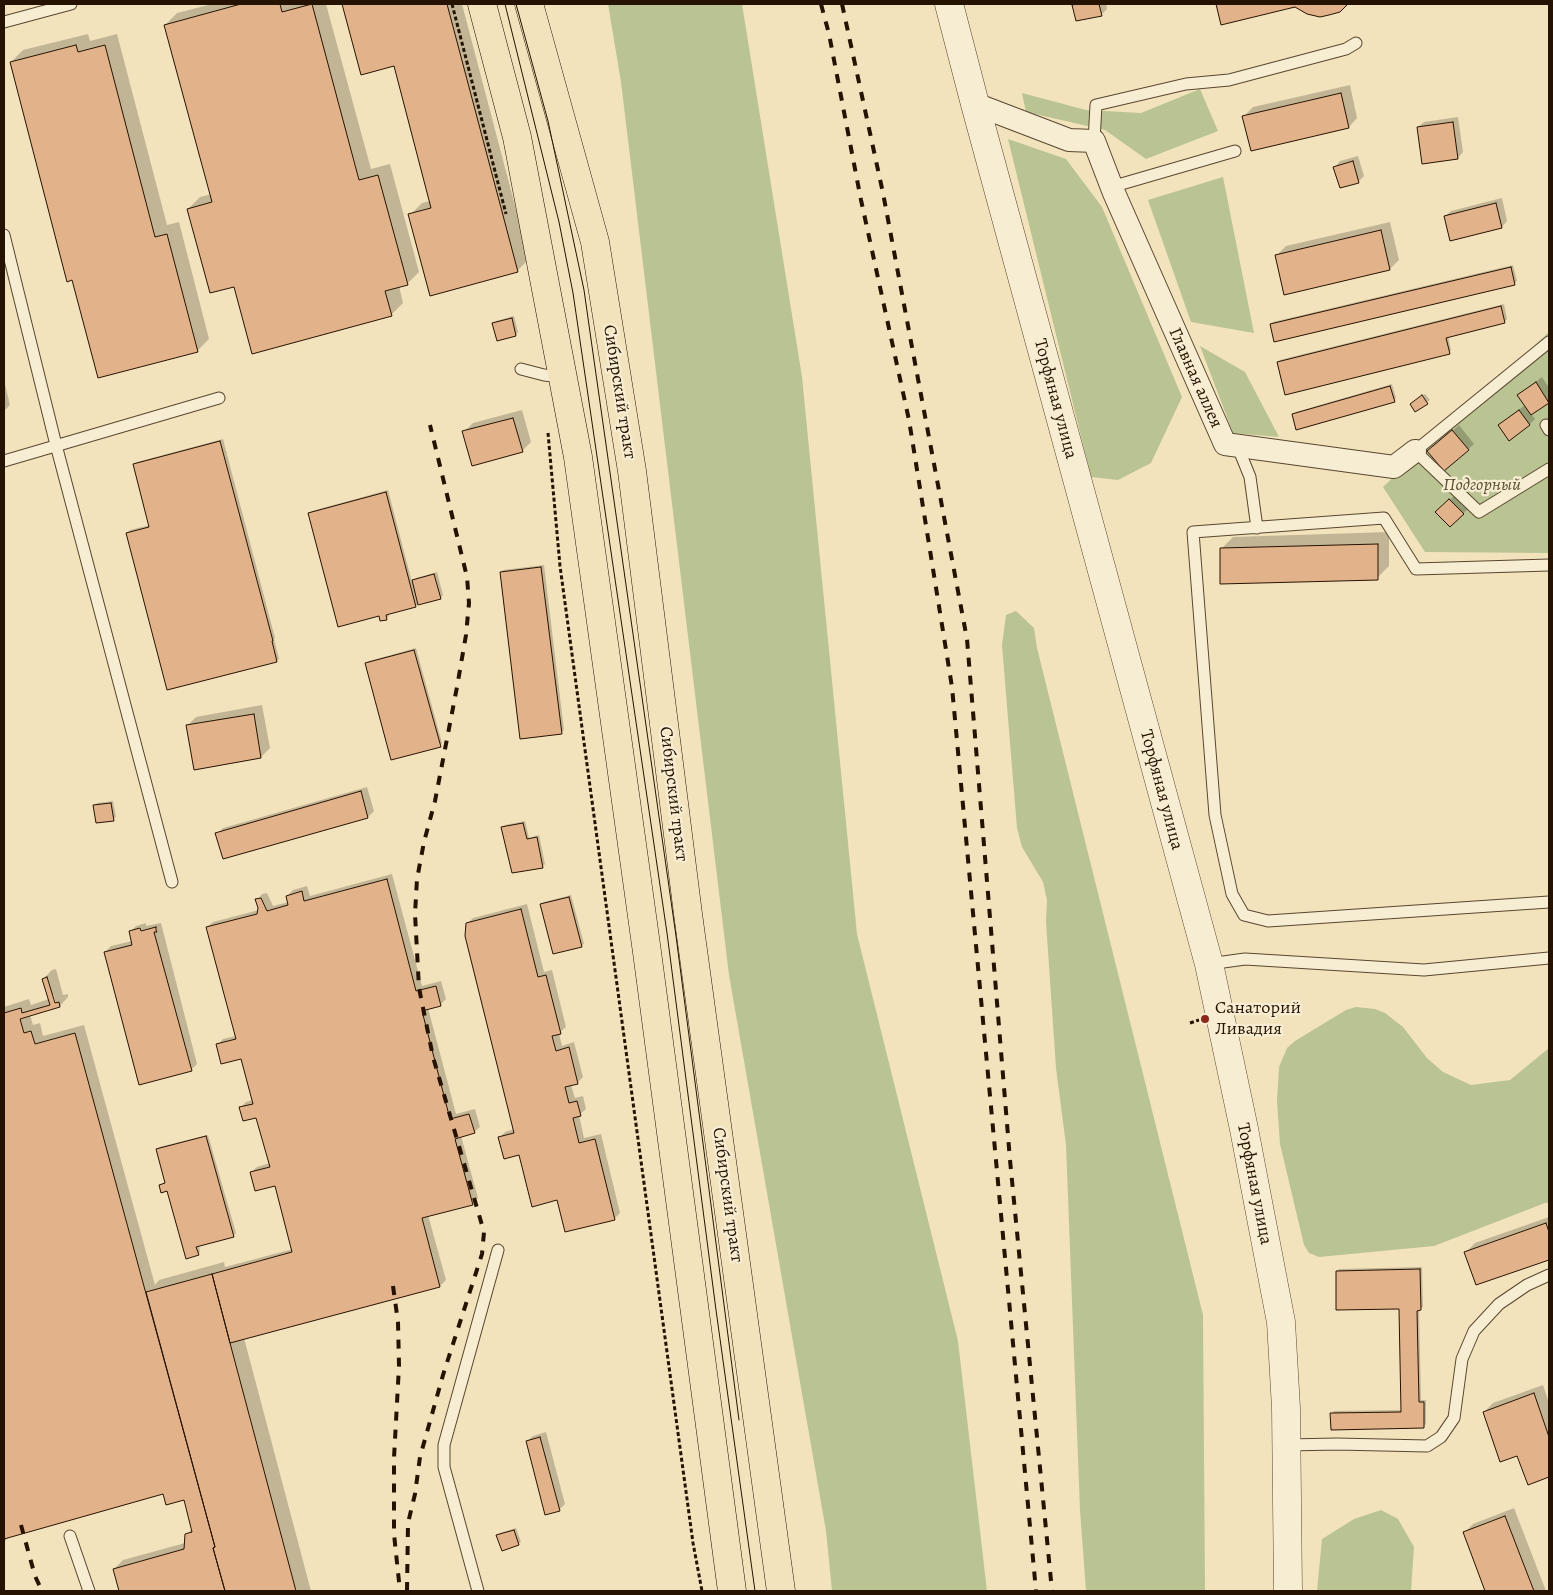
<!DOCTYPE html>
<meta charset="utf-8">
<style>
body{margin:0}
#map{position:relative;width:1553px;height:1595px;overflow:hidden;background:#f3e3bc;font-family:Alegreya,serif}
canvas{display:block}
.frame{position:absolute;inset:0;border:5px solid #261200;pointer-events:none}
</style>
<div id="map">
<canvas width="1553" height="1595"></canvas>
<div class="frame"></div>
</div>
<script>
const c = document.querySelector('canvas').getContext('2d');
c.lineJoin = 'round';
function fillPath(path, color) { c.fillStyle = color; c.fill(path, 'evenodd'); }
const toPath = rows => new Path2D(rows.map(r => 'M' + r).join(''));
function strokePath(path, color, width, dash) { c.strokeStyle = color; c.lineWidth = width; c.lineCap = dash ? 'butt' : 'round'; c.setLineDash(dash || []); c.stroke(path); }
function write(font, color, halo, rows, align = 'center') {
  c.font = font + ' Alegreya,serif'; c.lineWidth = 4.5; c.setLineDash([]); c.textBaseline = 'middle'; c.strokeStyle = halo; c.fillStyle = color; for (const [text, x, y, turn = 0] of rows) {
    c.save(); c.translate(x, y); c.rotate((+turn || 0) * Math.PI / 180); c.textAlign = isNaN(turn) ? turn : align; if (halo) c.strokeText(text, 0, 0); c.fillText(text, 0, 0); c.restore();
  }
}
fillPath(toPath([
 [608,4,742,4,802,377,857,934,958,1341,987,1591,832,1591,826,1531,729,975,621,82],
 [1200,89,1218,131,1146,159,1105,130,1026,112,1022,93,1086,110,1141,113],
 [1008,139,1066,159,1102,207,1182,397,1151,463,1118,480,1091,477],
 [1223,177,1254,333,1191,322,1148,200],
 [1549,332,1549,553,1425,552,1383,487],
 [1200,346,1245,372,1279,437,1233,433],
 [1016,611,1034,628,1037,648,1203,1315,1205,1591,1086,1591,1080,1510,1066,1145,1056,1068,1046,922,1047,900,1043,882,1022,847,1017,828,1002,645,1006,615],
 [1356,1007,1375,1009,1385,1013,1403,1027,1427,1058,1443,1072,1471,1085,1510,1080,1549,1048,1549,1203,1545,1203,1434,1246,1319,1257,1309,1253,1304,1245,1280,1144,1277,1101,1279,1067,1287,1048,1295,1041,1346,1010],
 [1381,1510,1398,1519,1414,1547,1411,1591,1317,1591,1322,1539,1354,1519]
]), '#b9c492');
fillPath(toPath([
 [212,4,326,4,371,169,390,164,419,272,407,284,399,286,403,303,391,315,235,285,188,209,200,197,212,194,165,25,177,13],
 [344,4,462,4,529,259,517,271,410,215,422,203,430,201,395,64,362,73],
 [1075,4,1106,4,1107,9,1101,15,1073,5],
 [1217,4,1346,4,1339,11,1296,6,1222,23],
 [88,34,90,41,117,34,167,225,179,222,209,339,197,351,11,62,23,50],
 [1350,85,1357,118,1349,127,1244,116,1253,107],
 [1458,117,1463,152,1458,158,1418,127,1424,122],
 [1358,156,1364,176,1359,181,1341,187,1335,167,1340,161],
 [1502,198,1507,221,1502,227,1445,216,1451,211],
 [1390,222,1399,260,1390,269,1277,255,1286,246],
 [1513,265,1517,281,1514,284,1271,324,1273,322],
 [1504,304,1507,319,1505,321,1448,336,1451,350,1449,353,1278,363,1280,360],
 [514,316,518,332,516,335,498,340,493,324,496,321],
 [1542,377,1549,388,1549,401,1531,414,1535,419,1529,425,1499,425,1525,405,1518,395],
 [4,380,10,405,4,411],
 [1392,384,1396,398,1394,401,1293,414,1296,412],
 [1425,394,1430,400,1416,410,1414,401],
 [522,410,531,442,522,451,464,432,473,423],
 [1459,425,1474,444,1445,470,1435,446],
 [223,439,275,638,274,639,279,659,276,661,127,533,130,530,150,525,134,464,137,462],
 [388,490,412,582,416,578,437,572,443,595,440,598,419,602,416,606,388,613,389,616,386,619,380,615,309,513,312,511],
 [1456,494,1469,508,1450,526,1437,512],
 [1389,532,1389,566,1377,578,1221,549,1233,537],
 [544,565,564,730,562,732,501,573,503,570],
 [416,648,442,743,440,746,366,663,369,661],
 [262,705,270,748,261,757,187,726,196,717],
 [367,787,374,811,368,817,224,858,217,834,223,828],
 [113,801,116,817,113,819,95,806,97,803],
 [525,821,529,838,539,835,545,864,543,866,513,871,503,828,505,825],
 [392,874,422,986,441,981,446,999,440,1005,428,1008,456,1114,475,1109,480,1127,474,1132,461,1136,478,1198,472,1204,428,1215,446,1280,440,1286,244,1338,311,1591,120,1591,114,1569,123,1560,185,1543,186,1535,192,1529,184,1499,164,1492,6,1537,7,1539,4,1542,4,1007,29,999,31,1005,49,999,43,979,52,970,56,969,63,995,68,994,68,997,60,1006,30,1015,33,1025,40,1023,43,1036,84,1025,155,1285,159,1280,224,1262,225,1267,293,1249,276,1185,251,1172,257,1167,270,1163,257,1117,241,1107,246,1102,253,1100,242,1057,218,1045,223,1039,236,1036,207,927,213,922,259,910,257,900,262,894,267,893,273,906,289,902,287,896,293,890,307,886,310,896],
 [53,994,56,1003,53,1003,51,995],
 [571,895,584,944,581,946,541,904,544,902],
 [527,904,544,972,552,970,566,1027,559,1033,562,1046,574,1042,583,1077,577,1083,571,1085,575,1098,583,1096,586,1109,579,1115,584,1138,601,1134,620,1213,614,1219,558,1199,520,1154,500,1137,505,1132,514,1129,467,924,473,918],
 [146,923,146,926,161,923,197,1064,191,1070,105,952,111,946,132,941,130,932,136,926],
 [208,1135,236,1233,233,1236,199,1245,200,1252,198,1254,168,1190,161,1186,166,1182,157,1150,159,1147],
 [1549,1217,1549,1258,1477,1284,1466,1252,1475,1243],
 [1422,1267,1423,1307,1419,1309,1421,1400,1426,1400,1426,1424,1423,1427,1332,1413,1334,1411,1402,1410,1401,1308,1337,1271,1339,1269],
 [1543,1385,1549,1403,1549,1476,1529,1483,1518,1454,1484,1412,1493,1403],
 [546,1432,565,1504,559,1510,527,1441,533,1436],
 [1514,1508,1546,1591,1486,1591,1464,1533,1473,1524],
 [516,1528,521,1542,518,1544,498,1536,500,1533]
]), '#0003');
const building = toPath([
 [241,4,280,4,282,12,312,4,359,180,378,175,408,285,385,291,392,316,252,354,234,287,210,293,187,209,212,202,164,25,241,4],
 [342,4,447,4,518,272,430,296,408,214,431,208,394,66,361,75,342,4],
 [1077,4,1099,4,1102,16,1076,21,1072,5,1077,4],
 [1216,4,1348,4,1340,12,1329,15,1320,17,1307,14,1295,7,1221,25,1216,4],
 [76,45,78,52,105,45,155,237,167,234,198,352,98,378,72,280,67,282,10,62,76,45],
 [1341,93,1349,128,1251,151,1242,116,1341,93],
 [1453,122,1458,159,1422,164,1417,127,1453,122],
 [1353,161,1359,183,1340,188,1333,167,1353,161],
 [1496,203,1502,228,1450,241,1444,216,1496,203],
 [1381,230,1390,270,1284,295,1275,255,1381,230],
 [1511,267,1515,285,1274,342,1270,324,1511,267],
 [1501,306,1505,323,1446,338,1450,354,1285,395,1277,362,1501,306],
 [512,318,516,336,497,341,492,323,512,318],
 [1536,382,1549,403,1531,415,1517,395,1536,382],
 [1390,386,1395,402,1296,430,1292,414,1390,386],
 [1422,395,1428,404,1415,412,1410,404,1422,395],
 [1519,410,1530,425,1509,441,1498,425,1519,410],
 [513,418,523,452,472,466,462,431,513,418],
 [1452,430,1469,450,1444,471,1427,451,1452,430],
 [220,441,273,641,272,641,277,662,167,690,126,533,149,527,133,464,220,441],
 [386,492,416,607,386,615,387,620,380,621,379,616,338,627,308,513,386,492],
 [1449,499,1464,514,1450,527,1435,512,1449,499],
 [1378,544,1378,580,1220,584,1220,548,1378,544],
 [541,567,562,734,520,739,500,572,541,567],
 [434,574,441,599,418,605,412,580,434,574],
 [414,650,441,747,391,760,365,663,414,650],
 [254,714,261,758,194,770,186,725,254,714],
 [361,791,368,818,223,859,215,833,361,791],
 [111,803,114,821,96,823,93,805,111,803],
 [523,823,527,839,537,837,543,868,512,873,501,827,523,823],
 [387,879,416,991,436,986,441,1006,422,1011,450,1119,469,1114,475,1133,455,1139,473,1205,422,1218,440,1287,230,1343,212,1274,292,1252,275,1186,255,1191,250,1172,270,1167,256,1118,243,1121,239,1107,253,1104,241,1059,221,1064,216,1044,236,1039,206,927,257,914,258,908,255,899,261,898,267,911,288,905,286,896,302,891,304,901,387,879],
 [569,897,582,947,553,954,540,904,569,897],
 [521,909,538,977,546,975,561,1034,552,1036,556,1051,569,1047,578,1084,565,1087,569,1103,577,1101,581,1116,573,1118,579,1143,595,1139,615,1220,565,1232,557,1200,532,1207,519,1155,504,1159,498,1137,514,1133,465,936,466,923,521,909],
 [156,927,156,930,157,932,154,932,192,1071,139,1085,104,952,132,945,129,931,140,928,141,931,156,927],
 [47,977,55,1003,59,1002,60,1007,20,1019,24,1033,31,1031,35,1044,75,1033,215,1547,213,1548,225,1591,119,1591,113,1569,184,1549,185,1534,192,1532,184,1500,166,1505,163,1494,4,1539,4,1013,21,1008,22,1013,50,1005,42,979,47,977],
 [206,1136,234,1237,196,1247,199,1255,186,1259,167,1191,161,1193,159,1185,165,1183,156,1149,206,1136],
 [1546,1223,1549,1232,1549,1260,1476,1285,1464,1252,1546,1223],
 [1420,1269,1421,1310,1417,1311,1419,1402,1424,1402,1424,1428,1331,1430,1330,1413,1401,1412,1399,1309,1336,1310,1336,1271,1420,1269],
 [212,1274,230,1343,296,1591,225,1591,213,1548,215,1547,146,1292,212,1274],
 [1534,1393,1549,1437,1549,1477,1528,1485,1517,1456,1500,1462,1483,1412,1534,1393],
 [540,1437,560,1511,545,1515,526,1441,540,1437],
 [1505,1516,1534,1591,1485,1591,1463,1532,1505,1516],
 [514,1530,519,1545,502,1551,496,1535,514,1530]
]);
fillPath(building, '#e2b28b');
strokePath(building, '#261200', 1);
const service = toPath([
 [4,22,71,4],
 [1094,141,1096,105,1186,84,1229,80,1346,49,1356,43],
 [1111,187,1235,151],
 [4,235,56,445,172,882],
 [1549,342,1415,451,1479,512,1549,469],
 [521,369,544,375,563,377],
 [1546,425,1549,430],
 [1237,445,1250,477,1257,528],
 [4,461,219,398],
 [1549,565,1416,569,1384,518,1193,532,1215,815,1232,894,1244,915,1268,921,1549,902],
 [1209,964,1245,959,1424,970,1549,958],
 [1287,1445,1337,1444,1427,1446,1441,1437,1454,1418,1462,1359,1474,1331,1499,1304,1527,1285,1549,1275],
 [70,1536,89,1591],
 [478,1591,444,1467,444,1445,498,1250]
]);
const minor = toPath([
 [975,104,1069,140,1094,141,1114,193,1225,444,1394,467,1415,451]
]);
const tertiary = toPath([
 [949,4,975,104,1209,964,1244,1129,1281,1322,1286,1408,1288,1591]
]);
const primary = toPath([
 [482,4,517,137,578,457,647,952,732,1591],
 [529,4,595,242,632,471,688,914,781,1591]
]);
strokePath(service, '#59462f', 13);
strokePath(minor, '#59462f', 24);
strokePath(tertiary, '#59462f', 29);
strokePath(primary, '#261200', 29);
strokePath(toPath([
 [452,4,506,214],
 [548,433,560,566,693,1543,702,1591],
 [1190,1023,1199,1020]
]), '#261200', 3, [4, 2.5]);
strokePath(service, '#f7edd3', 11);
strokePath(minor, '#f7edd3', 22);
strokePath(tertiary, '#f7edd3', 28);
strokePath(primary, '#f3e3bc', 28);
strokePath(toPath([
 [505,4,559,222,573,293,667,933,716,1310,755,1591],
 [516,4,548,121,584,290,676,936,739,1420]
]), '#261200', 1);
strokePath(toPath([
 [821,4,829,34,861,200,909,420,952,687,1036,1591],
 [842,4,883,193,967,639,1010,1160,1052,1591],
 [393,1286,398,1322,399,1366,394,1458,394,1534,400,1591],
 [21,1525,35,1576,42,1591],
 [407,1591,408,1523,415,1494,420,1457,443,1375,482,1254,484,1232,433,1057,419,988,415,914,417,879,424,842,435,801,457,687,466,635,469,603,467,577,430,425]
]), '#261200', 4, [9, 9]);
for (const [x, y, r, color] of [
 [1205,1019,5,"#8f2418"]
]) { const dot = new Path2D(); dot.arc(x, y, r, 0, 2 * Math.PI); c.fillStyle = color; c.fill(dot); strokePath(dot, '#f7edd3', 2); }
write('18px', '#261200', '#f7edd3', [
 ["Главная аллея",1195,378,66],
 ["Сибирский тракт",619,392,81],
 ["Торфяная улица",1055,399,75],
 ["Торфяная улица",1161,790,75],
 ["Сибирский тракт",673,794,83],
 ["Торфяная улица",1254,1184,79],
 ["Сибирский тракт",727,1195,82]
]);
write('italic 18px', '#595033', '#f7edd3', [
 ["Подгорный",1482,486]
]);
write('18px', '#261200', '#f7edd3', [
 ["Санаторий",1215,1009],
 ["Ливадия",1215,1030]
], 'left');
</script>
